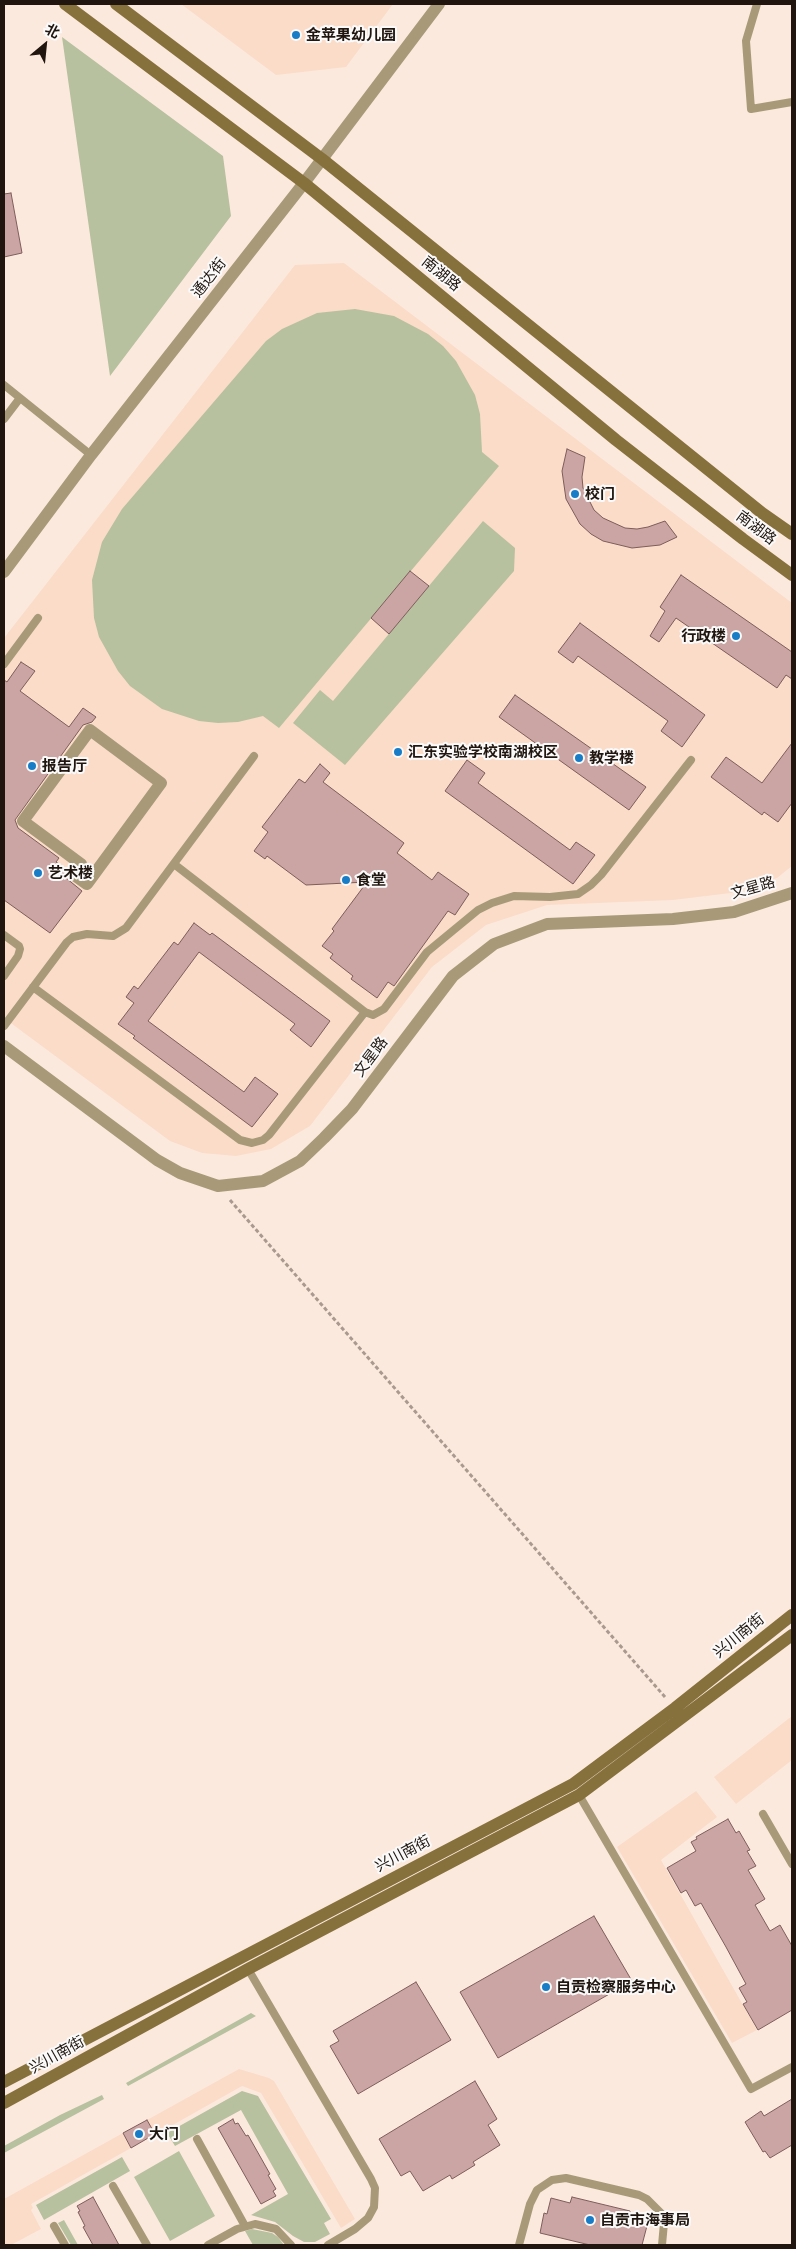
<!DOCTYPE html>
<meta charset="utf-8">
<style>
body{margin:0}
#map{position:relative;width:796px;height:2249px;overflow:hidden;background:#fce9dd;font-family:"Alegreya Sans","Noto Sans SC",sans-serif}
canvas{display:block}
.frame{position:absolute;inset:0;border:5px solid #20160f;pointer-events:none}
.north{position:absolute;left:20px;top:20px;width:50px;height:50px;-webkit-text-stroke:4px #fafafa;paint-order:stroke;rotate:28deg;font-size:14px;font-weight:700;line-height:20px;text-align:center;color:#20160f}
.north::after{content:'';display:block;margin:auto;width:18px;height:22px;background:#20160f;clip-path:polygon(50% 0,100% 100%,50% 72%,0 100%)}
</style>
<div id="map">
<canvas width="796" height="2249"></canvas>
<div class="frame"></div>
<div class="north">北</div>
</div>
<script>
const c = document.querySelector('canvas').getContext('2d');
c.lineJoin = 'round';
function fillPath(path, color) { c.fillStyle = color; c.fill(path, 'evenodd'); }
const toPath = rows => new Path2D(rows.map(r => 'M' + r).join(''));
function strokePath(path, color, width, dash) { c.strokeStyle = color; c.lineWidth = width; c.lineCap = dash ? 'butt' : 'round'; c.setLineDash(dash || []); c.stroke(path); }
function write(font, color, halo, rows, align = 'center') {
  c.font = font + ' "Alegreya Sans","Noto Sans SC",sans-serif'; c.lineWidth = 4; c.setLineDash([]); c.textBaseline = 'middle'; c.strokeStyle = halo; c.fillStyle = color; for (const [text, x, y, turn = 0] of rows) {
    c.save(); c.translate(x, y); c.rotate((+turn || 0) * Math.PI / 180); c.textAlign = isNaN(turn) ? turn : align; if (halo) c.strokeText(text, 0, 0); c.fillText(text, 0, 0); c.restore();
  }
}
fillPath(toPath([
 [181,4,393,4,346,67,276,75],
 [344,263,792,603,792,866,777,878,731,893,673,900,547,905,486,925,432,967,310,1126,271,1149,236,1156,202,1153,170,1141,4,1018,4,638,295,265],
 [792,1716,792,1760,736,1804,714,1777],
 [696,1791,717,1817,661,1860,757,2030,732,2043,617,1847],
 [239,2069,269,2078,274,2081,355,2219,341,2228,261,2093,242,2086,155,2135,147,2120],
 [123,2133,131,2148,31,2204,33,2208,31,2210,41,2229,11,2245,4,2245,4,2199]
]), '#fadcc8');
fillPath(toPath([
 [62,37,223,156,231,216,110,376],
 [355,309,394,316,428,334,443,346,456,361,475,395,480,414,482,452,499,466,279,728,263,716,238,722,218,723,199,721,162,709,130,686,118,671,99,637,94,618,92,580,102,542,122,509,266,341,282,329,317,313],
 [483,521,515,548,514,571,345,765,293,723,320,690,333,701],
 [251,2013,256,2016,128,2086,126,2083],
 [242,2091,258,2096,331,2219,324,2223,330,2234,315,2242,304,2242,293,2236,275,2222,251,2215,288,2194,241,2110,175,2146,167,2133],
 [102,2095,104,2099,4,2153,4,2146,60,2115],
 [179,2151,215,2216,170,2241,134,2177],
 [122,2157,130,2171,44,2220,36,2205],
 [64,2220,78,2245,71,2245,58,2223],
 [252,2229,272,2233,278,2237,284,2245,253,2245,245,2231]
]), '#b7c19f');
const building = toPath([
 [11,193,22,253,4,257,4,194,11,193],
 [567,449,585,457,582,477,583,488,594,510,603,518,625,528,637,529,648,527,665,521,677,537,660,545,632,548,603,541,591,534,580,524,566,499,562,471,567,449],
 [410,571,429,586,389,634,371,618,410,571],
 [681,575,792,652,792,679,786,675,777,688,676,618,659,642,650,636,665,611,660,607,681,575],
 [580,623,705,715,682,747,661,731,668,721,578,656,573,663,558,652,580,623],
 [21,662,35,671,20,691,69,727,83,708,96,717,92,722,83,725,15,820,18,828,59,858,56,862,66,869,66,878,82,891,50,933,4,900,4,680,7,682,21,662],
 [515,695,646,787,629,810,499,717,515,695],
 [792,743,792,803,778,822,764,812,762,815,711,777,726,757,762,783,792,743],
 [467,760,485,773,478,783,570,850,576,842,595,855,573,884,445,791,467,760],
 [320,764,330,773,323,782,404,843,397,853,432,880,438,872,469,894,455,915,448,911,394,986,388,982,377,998,351,979,353,976,330,958,333,954,322,946,334,931,332,929,367,882,306,885,267,856,265,859,254,851,268,832,262,827,299,779,305,783,320,764],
 [194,923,210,935,212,933,330,1021,311,1047,290,1030,295,1024,199,952,148,1021,244,1092,255,1077,278,1094,252,1127,133,1038,135,1036,118,1024,134,1003,126,997,134,986,138,989,174,942,178,945,194,923],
 [728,1819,736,1833,739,1831,750,1850,747,1851,756,1866,748,1870,765,1899,755,1905,770,1931,780,1925,792,1946,792,2010,758,2030,743,2004,747,2002,739,1988,746,1984,726,1947,701,1903,695,1906,686,1890,681,1893,667,1868,696,1851,691,1842,697,1839,696,1837,728,1819],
 [594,1916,632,1981,498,2058,460,1992,594,1916],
 [416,1982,451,2040,358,2094,330,2046,339,2041,333,2031,416,1982],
 [475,2081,497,2119,488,2125,500,2145,473,2162,475,2165,452,2179,450,2175,423,2191,410,2171,401,2176,379,2139,475,2081],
 [792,2099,792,2145,770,2158,765,2151,763,2152,745,2122,761,2111,764,2116,792,2099],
 [233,2119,235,2124,238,2123,246,2136,248,2135,270,2174,268,2175,276,2189,273,2191,276,2196,261,2204,218,2128,233,2119],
 [147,2120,155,2134,131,2148,123,2133,147,2120],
 [93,2197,119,2245,93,2245,83,2227,85,2226,78,2212,80,2211,77,2206,93,2197],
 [572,2197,630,2211,629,2217,648,2222,642,2245,590,2245,540,2233,544,2213,547,2214,551,2198,570,2203,572,2197]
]);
fillPath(building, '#caa5a3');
strokePath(building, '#7e5d5b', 1);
strokePath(toPath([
 [230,1200,665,1697]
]), '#a9998f', 3, [4, 2.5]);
strokePath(toPath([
 [757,4,746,41,751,109,792,102],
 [4,385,91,455],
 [4,419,20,398],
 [4,664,38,618],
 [174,864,365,1012,373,1015,384,1009,427,952,478,910,492,903,514,896,550,897,578,894,591,885,601,875,691,760],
 [4,935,19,946,20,949,18,956,4,976],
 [33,987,240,1140,252,1143,263,1140,269,1135,365,1012],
 [4,1026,67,942,73,937,87,934,113,936,126,928,254,756],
 [579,1795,751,2089,792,2067],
 [763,1814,792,1864],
 [248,1969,371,2179,375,2188,374,2207,368,2218,355,2229,328,2245],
 [197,2139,245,2226],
 [113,2186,147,2245],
 [54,2226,65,2245],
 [208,2245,237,2229,255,2224,276,2229,291,2245],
 [519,2245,530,2204,537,2190,552,2180,566,2178,639,2195,647,2199,661,2213,664,2223,662,2245]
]), '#a89a78', 8);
strokePath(toPath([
 [4,572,91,455,304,183,439,4],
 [90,730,161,783,87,884,73,874,81,864,23,821,90,730],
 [4,1046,157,1160,180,1173,218,1186,263,1181,300,1161,324,1138,352,1109,453,976,494,944,547,924,673,919,734,912,792,893]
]), '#a89a78', 12);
strokePath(toPath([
 [65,4,304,183,616,440,743,539,792,575],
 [116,4,322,159,762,513,792,534],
 [4,2082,573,1784,675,1708,792,1615],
 [4,2103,248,1969,579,1795,792,1635]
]), '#86713d', 12);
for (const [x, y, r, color] of [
 [296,35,5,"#197cc7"],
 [575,494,5,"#197cc7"],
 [736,636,5,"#197cc7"],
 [398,752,5,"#197cc7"],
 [579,758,5,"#197cc7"],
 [32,766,5,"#197cc7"],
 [38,873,5,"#197cc7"],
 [346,880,5,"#197cc7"],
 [546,1987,5,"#197cc7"],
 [139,2134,5,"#197cc7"],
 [590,2220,5,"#197cc7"]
]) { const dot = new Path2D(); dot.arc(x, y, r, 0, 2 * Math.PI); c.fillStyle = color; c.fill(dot); strokePath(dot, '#fafafa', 2); }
write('bold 15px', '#20160f', '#fafafa', [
 ["金苹果幼儿园",306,35],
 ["校门",585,494],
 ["行政楼",726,636,"right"],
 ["汇东实验学校南湖校区",408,752],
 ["教学楼",589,758],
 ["报告厅",42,766],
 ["艺术楼",48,873],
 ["食堂",356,880],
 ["自贡检察服务中心",556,1987],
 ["大门",149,2134],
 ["自贡市海事局",600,2220]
], 'left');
write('15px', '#20160f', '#fafafa', [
 ["南湖路",441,274,39],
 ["通达街",209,278,-52],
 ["南湖路",756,528,37],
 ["文星路",753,888,-16],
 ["文星路",371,1057,-53],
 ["兴川南街",739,1636,-39],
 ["兴川南街",403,1854,-28],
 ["兴川南街",57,2055,-29]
]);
</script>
